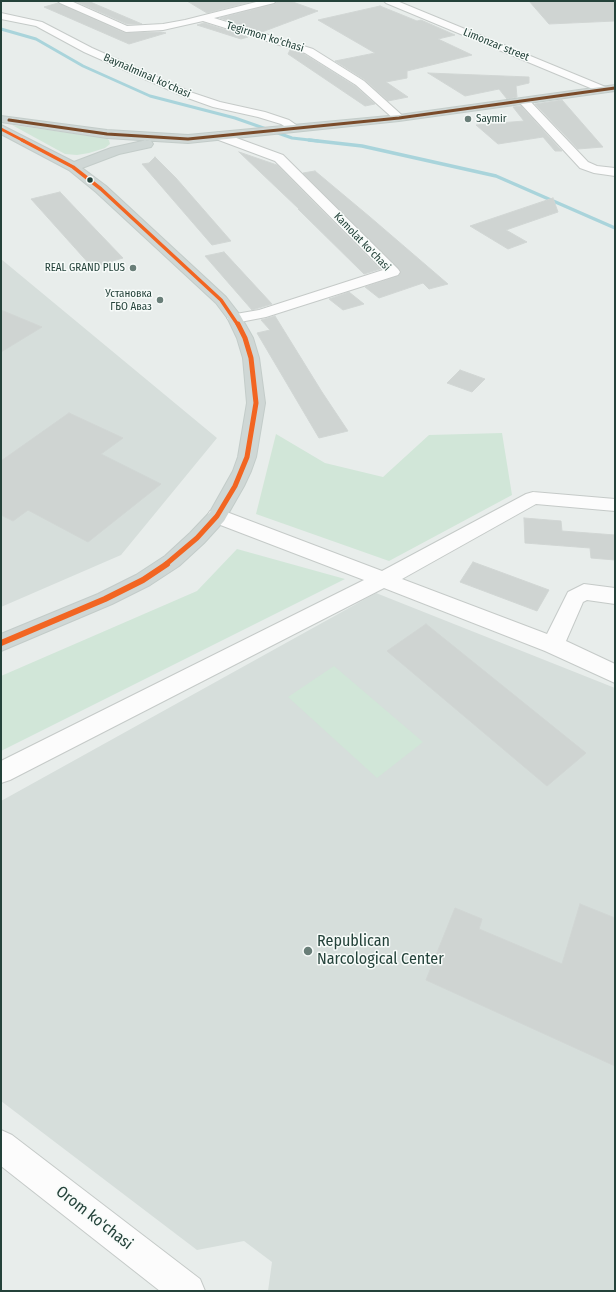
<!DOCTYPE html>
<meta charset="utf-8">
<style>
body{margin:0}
#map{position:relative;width:616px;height:1292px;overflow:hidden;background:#e8edeb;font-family:"Fira Sans Condensed",sans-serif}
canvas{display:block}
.frame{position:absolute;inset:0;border:2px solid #24423a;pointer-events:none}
</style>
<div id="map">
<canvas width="616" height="1292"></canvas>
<div class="frame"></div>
</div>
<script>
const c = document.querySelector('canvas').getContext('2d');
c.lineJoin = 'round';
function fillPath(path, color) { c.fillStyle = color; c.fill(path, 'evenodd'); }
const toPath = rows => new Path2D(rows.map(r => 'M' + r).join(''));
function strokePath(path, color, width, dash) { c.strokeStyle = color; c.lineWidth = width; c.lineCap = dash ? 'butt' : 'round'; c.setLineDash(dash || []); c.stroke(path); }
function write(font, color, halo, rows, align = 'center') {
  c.font = font + ' "Fira Sans Condensed",sans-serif'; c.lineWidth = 3; c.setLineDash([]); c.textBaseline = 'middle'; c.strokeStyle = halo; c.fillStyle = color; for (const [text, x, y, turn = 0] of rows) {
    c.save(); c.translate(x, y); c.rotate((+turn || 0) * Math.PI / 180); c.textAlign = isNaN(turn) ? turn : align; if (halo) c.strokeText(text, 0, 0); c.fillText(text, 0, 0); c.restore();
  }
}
fillPath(toPath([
 [1,259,217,438,121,555,1,607],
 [376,593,615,688,615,1291,268,1291,272,1262,244,1241,197,1250,1,1101,1,801]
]), '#d6dedb');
fillPath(toPath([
 [12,125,106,138,109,140,110,144,105,148,89,153,77,155,65,154],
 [502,433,512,495,389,561,256,514,276,434,325,463,383,477,429,435],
 [237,549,345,579,1,751,1,676,197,591],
 [334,666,423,742,377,778,288,697]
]), '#d1e6d8');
strokePath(toPath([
 [1,29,36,39,83,66,150,96,235,118,292,138,318,141]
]), '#a9d4db', 3);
strokePath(toPath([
 [309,140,362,146,496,176,615,228]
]), '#a9d4db', 3.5);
const building = toPath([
 [75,1,88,1,142,24,127,24,75,1],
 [187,1,254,1,207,13,187,1],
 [278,1,290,1,318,11,262,32,220,18,274,4,278,1],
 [529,1,615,1,615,21,549,24,529,1],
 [58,3,125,33,161,32,166,33,129,44,44,7,58,3],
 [380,6,417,21,421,20,455,35,438,39,472,55,407,71,407,78,386,82,408,97,388,101,365,80,335,61,375,53,318,20,380,6],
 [204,23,248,37,241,39,197,25,204,23],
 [290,50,304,54,355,86,375,104,365,106,288,54,290,50],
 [428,73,529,77,529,83,516,86,517,97,507,99,499,89,465,96,428,73],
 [562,100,603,147,578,149,535,104,562,100],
 [521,106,562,151,555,151,543,137,498,144,476,125,524,121,513,107,521,106],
 [239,152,277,165,380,269,364,274,298,209,299,209,239,152],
 [155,157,176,178,231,241,212,245,142,164,149,163,155,157],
 [315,171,370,217,448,284,429,289,423,283,379,298,365,287,398,276,401,271,303,173,315,171],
 [60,192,98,232,123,258,92,267,31,199,60,192],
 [553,198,558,212,506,230,527,242,508,249,470,226,553,198],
 [224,252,272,304,252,310,205,256,224,252],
 [349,292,364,304,343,310,329,299,349,292],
 [1,310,42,327,1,352,1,310],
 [275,316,322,392,348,431,319,438,257,333,270,330,261,320,275,316],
 [460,370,485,379,472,392,447,383,460,370],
 [69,413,123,438,101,454,161,484,88,542,28,510,13,521,1,515,1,461,69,413],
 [524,518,561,521,562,531,615,535,615,560,591,558,590,548,525,543,524,518],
 [473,562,503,573,549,590,537,611,460,582,473,562],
 [426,624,586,753,547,786,387,651,426,624],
 [580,904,615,918,615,1066,426,980,455,908,482,919,479,929,562,964,580,904]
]);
fillPath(building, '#cfd4d2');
strokePath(building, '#d1d6d4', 1);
const minor = toPath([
 [58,1,71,1,127,26,163,24,185,20,260,1,276,1,274,3,214,18,313,49,364,81,405,118,403,120,395,120,356,85,305,53,203,21,163,30,126,32,60,3,58,1],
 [384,1,397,1,608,88,609,90,608,92,600,92,386,3,384,1],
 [1,13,42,22,92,48,193,93,220,102,265,112,289,120,302,129,300,131,292,131,281,124,258,117,213,107,185,97,84,52,36,26,1,19,1,13],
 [524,98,528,99,588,162,597,166,615,168,615,176,594,173,580,168,520,103,518,101,520,99,524,98],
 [220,132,283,155,398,269,400,272,398,275,266,317,235,323,230,321,227,318,230,315,259,310,383,270,275,161,216,139,214,136,216,133,220,132],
 [533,492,615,499,615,511,536,504,402,579,547,634,568,592,584,584,615,588,615,604,587,600,583,602,566,641,615,664,615,683,545,651,384,588,10,780,1,783,1,761,364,580,210,521,207,516,210,511,217,510,224,511,382,571,526,494,533,492],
 [1,1130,12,1135,200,1279,205,1291,160,1291,1,1166,1,1130]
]);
const major = toPath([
 [615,85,615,91,399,121,188,143,107,138,1,122,1,116,107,130,188,135,399,115,615,85],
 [1,125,74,162,111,148,147,140,151,141,153,144,151,147,119,154,82,168,106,186,226,297,240,315,253,338,259,358,265,403,256,457,251,471,244,486,224,521,204,543,179,566,150,585,112,604,1,651,1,634,98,594,136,575,165,556,190,533,210,512,233,471,238,457,247,403,243,358,237,338,228,319,216,303,96,192,69,170,1,134,1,125]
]);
strokePath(minor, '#c5cac8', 2);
strokePath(major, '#c3ccc9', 2);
fillPath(minor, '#fcfcfc');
fillPath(major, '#cfd7d5');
strokePath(toPath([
 [9,120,107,134,188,139,399,118,615,88]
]), '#7a4b2a', 3);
strokePath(toPath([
 [1,129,24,141]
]), '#f26522', 3);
strokePath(toPath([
 [22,140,73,167,101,189,221,300,238,325]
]), '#f26522', 3.5);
strokePath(toPath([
 [165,565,197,538,217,516,235,486,247,457,256,403,251,358,245,338,238,324]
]), '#f26522', 5);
strokePath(toPath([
 [1,643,105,599,143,580,167,564]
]), '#f26522', 6);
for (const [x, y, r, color] of [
 [468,119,4,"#697e78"],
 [90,180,3.5,"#24423a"],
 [133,268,4,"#697e78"],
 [160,300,4,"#697e78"],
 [308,951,5,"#697e78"]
]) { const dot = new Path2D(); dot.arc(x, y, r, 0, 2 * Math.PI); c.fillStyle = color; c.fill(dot); strokePath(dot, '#f7fbf9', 1.5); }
write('11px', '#24423a', '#f7fbf9', [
 ["Tegirmon ko'chasi",265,37,17],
 ["Limonzar street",496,45,22],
 ["Baynalminal ko'chasi",147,76,24],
 ["Kamolat ko'chasi",362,242,46]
]);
write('11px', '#24423a', '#f7fbf9', [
 ["Saymir",476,119,"left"],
 ["REAL GRAND PLUS",125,268],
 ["Установка",152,294],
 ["ГБО Аваз",152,307]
], 'right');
write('16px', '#24423a', '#f7fbf9', [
 ["Republican",317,942],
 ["Narcological Center",317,960]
], 'left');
write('16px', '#24423a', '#f7fbf9', [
 ["Orom ko'chasi",94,1218,38]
]);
</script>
